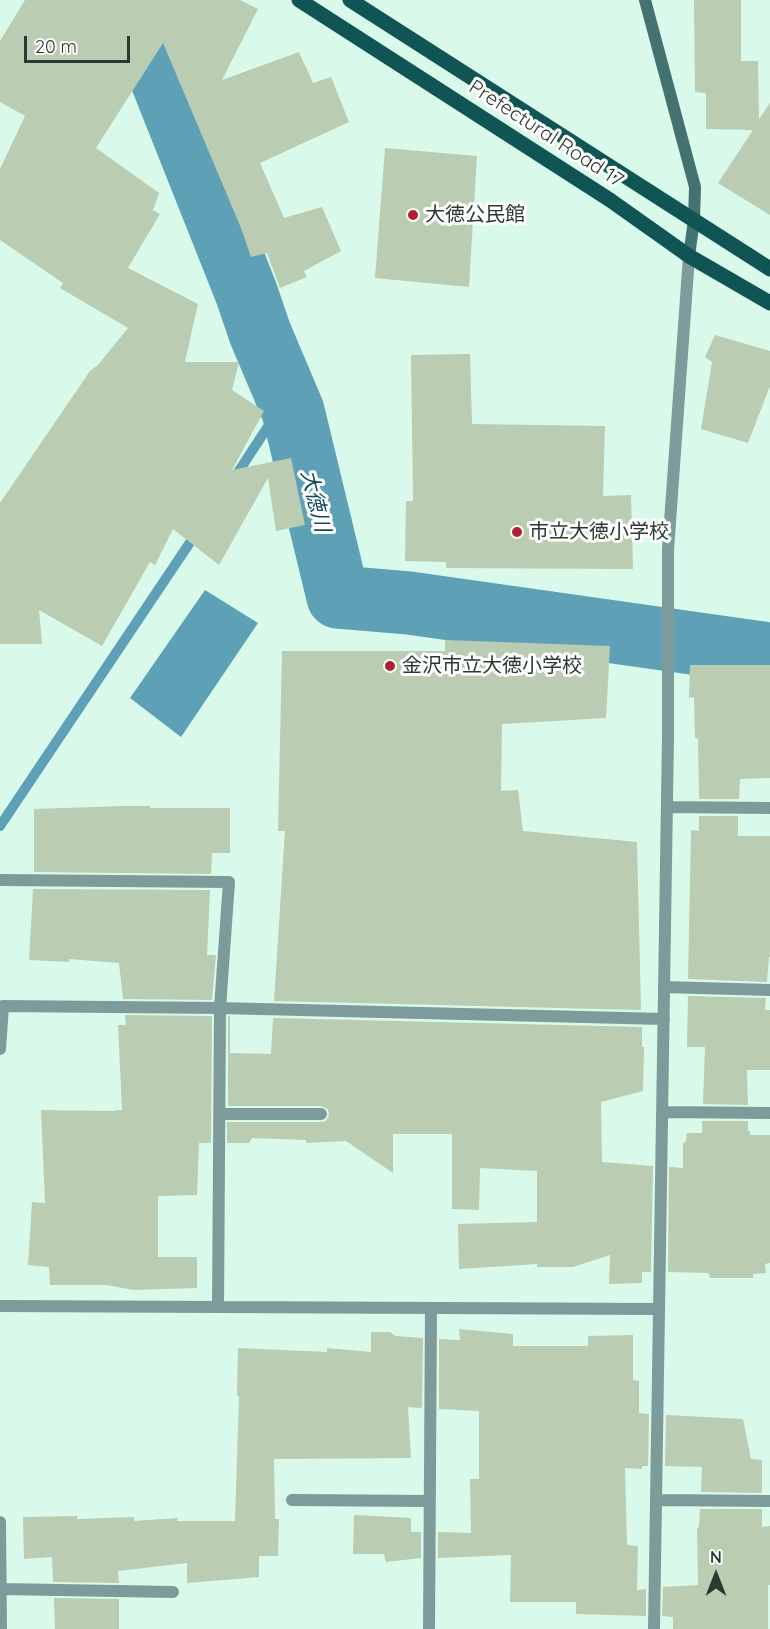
<!DOCTYPE html>
<meta charset="utf-8">
<style>
body{margin:0}
#map{position:relative;width:770px;height:1629px;overflow:hidden;background:#d9faea;font-family:Quicksand,sans-serif}
canvas{display:block}
.north{position:absolute;left:686px;top:1545px;width:60px;height:60px;-webkit-text-stroke:4px #fefefe;paint-order:stroke;rotate:0deg;font-size:16px;font-weight:700;line-height:24px;text-align:center;color:#2c3932}
.north::after{content:'';display:block;margin:auto;width:21px;height:27px;background:#2c3932;clip-path:polygon(50% 0,100% 100%,50% 72%,0 100%)}
.scale{position:absolute;left:24px;top:36px;width:106px;height:27px;box-sizing:border-box;border:3px solid #2c3932;border-top:0;padding-left:8px;font-size:18px;line-height:21px;white-space:nowrap;color:#2c3932;-webkit-text-stroke:4px #fefefe;paint-order:stroke}
</style>
<div id="map">
<canvas width="770" height="1629"></canvas>
<div class="north">N</div>
<div class="scale">20 m</div>
</div>
<script>
const c = document.querySelector('canvas').getContext('2d');
c.lineJoin = 'round';
function fillPath(path, color) { c.fillStyle = color; c.fill(path, 'evenodd'); }
const toPath = rows => new Path2D(rows.map(r => 'M' + r).join(''));
function strokePath(path, color, width, dash) { c.strokeStyle = color; c.lineWidth = width; c.lineCap = dash ? 'butt' : 'round'; c.setLineDash(dash || []); c.stroke(path); }
function write(font, color, halo, rows, align = 'center') {
  c.font = font + ' Quicksand,"Noto Sans JP",sans-serif'; c.lineWidth = 6; c.setLineDash([]); c.textBaseline = 'middle'; c.strokeStyle = halo; c.fillStyle = color; for (const [text, x, y, turn = 0] of rows) {
    c.save(); c.translate(x, y); c.rotate((+turn || 0) * Math.PI / 180); c.textAlign = isNaN(turn) ? turn : align; if (halo) c.strokeText(text, 0, 0); c.fillText(text, 0, 0); c.restore();
  }
}
fillPath(toPath([
 [205,590,258,623,181,737,130,698]
]), '#5ea1b7');
strokePath(toPath([
 [233,480,267,428,293,411],
 [0,826,197,532]
]), '#5ea1b7', 10);
strokePath(toPath([
 [130,0,246,292,260,333,293,411,338,597,409,603,770,654]
]), '#5ea1b7', 63);
fillPath(toPath([
 [25,0,240,0,258,9,222,80,299,52,313,83,331,77,349,122,260,163,284,218,322,207,341,251,304,271,307,277,280,288,267,253,251,257,241,228,163,43,96,148,159,193,153,210,160,214,128,268,198,304,185,362,239,362,232,390,264,411,232,470,291,458,305,525,276,531,268,478,219,565,173,529,155,565,150,562,102,646,39,610,42,644,0,644,0,503,90,371,98,365,128,328,60,288,63,283,0,240,0,169,25,116,0,102,0,41],
 [694,0,741,0,741,61,758,61,759,119,770,103,770,215,718,183,753,130,706,129,706,93,695,92],
 [385,148,477,156,469,287,375,278],
 [715,335,770,351,770,386,748,443,701,429,712,362,705,357],
 [470,354,472,424,605,426,603,496,631,495,633,569,446,568,446,562,405,561,406,501,413,501,411,355],
 [445,640,610,646,606,718,502,724,501,791,518,790,523,831,637,842,641,1010,274,1001,285,831,278,831,282,651,445,651],
 [690,665,770,665,770,778,740,779,739,799,699,799,698,739,695,738,694,697,689,698],
 [123,806,150,806,150,808,230,808,230,853,212,853,211,874,34,872,34,809],
 [699,816,738,816,738,836,770,836,770,957,769,957,767,982,688,979,691,830,699,831],
 [33,889,210,890,207,955,216,955,212,1000,123,999,119,963,69,959,69,962,29,960],
 [688,996,766,998,765,1010,770,1010,770,1070,747,1070,748,1105,703,1104,705,1047,687,1047],
 [125,1015,212,1016,211,1143,199,1143,197,1195,158,1196,158,1257,197,1257,197,1288,133,1290,107,1285,50,1285,49,1267,28,1265,32,1202,45,1203,41,1110,115,1111,115,1110,122,1110,118,1025,126,1025],
 [228,1016,230,1016,230,1053,271,1054,273,1018,642,1027,642,1047,644,1047,643,1091,601,1102,602,1162,653,1166,651,1272,642,1272,642,1283,609,1284,610,1255,573,1267,537,1267,537,1264,459,1269,458,1224,537,1222,537,1171,480,1168,479,1210,452,1209,452,1134,393,1134,393,1173,346,1141,306,1143,306,1140,252,1138,249,1143,227,1143,227,1122,321,1122,326,1121,329,1115,328,1109,321,1106,228,1106],
 [702,1121,748,1121,748,1131,750,1131,750,1135,770,1135,770,1263,765,1264,766,1273,753,1274,753,1278,710,1278,709,1273,668,1272,669,1167,683,1168,683,1143,686,1141,687,1133,702,1133],
 [459,1329,513,1334,513,1346,588,1346,588,1336,633,1335,633,1380,639,1381,639,1413,649,1414,648,1466,642,1466,642,1469,625,1468,627,1545,638,1546,637,1590,646,1589,646,1616,576,1614,576,1602,510,1602,511,1555,438,1558,438,1532,471,1533,470,1479,479,1479,479,1411,439,1409,439,1339,460,1340],
 [371,1332,390,1332,395,1336,423,1338,422,1408,408,1407,411,1458,274,1459,275,1519,279,1519,278,1556,259,1556,259,1577,187,1583,187,1563,118,1571,119,1583,53,1582,52,1557,24,1559,23,1517,77,1516,77,1519,134,1517,134,1521,178,1518,177,1521,235,1521,239,1396,237,1396,238,1348,327,1352,327,1348,371,1352],
 [666,1415,743,1419,751,1459,762,1460,762,1493,701,1492,702,1467,665,1466],
 [700,1509,762,1509,762,1527,770,1526,770,1585,768,1585,768,1629,673,1629,673,1617,662,1616,663,1587,698,1585,697,1528,699,1527],
 [354,1515,411,1518,411,1532,421,1532,421,1558,386,1562,384,1554,353,1554],
 [54,1598,119,1599,119,1629,55,1629]
]), '#baccb1');
strokePath(toPath([
 [667,807,770,808],
 [0,880,229,882,220,1008,218,1307],
 [664,987,770,990],
 [0,1049,3,1006,220,1008,664,1019],
 [662,1112,770,1113],
 [219,1114,321,1114],
 [0,1306,659,1309],
 [292,1500,429,1501],
 [656,1500,770,1501],
 [0,1522,1,1629],
 [1,1589,173,1592],
 [429,1629,431,1308],
 [654,1629,668,736,668,550,689,256]
]), '#7d9b9a', 12);
strokePath(toPath([
 [645,0,695,187,694,220,689,256]
]), '#437270', 12);
strokePath(toPath([
 [299,0,610,200,689,256,770,303],
 [350,0,770,269]
]), '#105553', 15);
for (const [x, y, r, color] of [
 [413,215,6,"#b21f32"],
 [517,532,6,"#b21f32"],
 [390,666,6,"#b21f32"]
]) { const dot = new Path2D(); dot.arc(x, y, r, 0, 2 * Math.PI); c.fillStyle = color; c.fill(dot); strokePath(dot, '#fefefe', 2); }
write('20px', '#2c3932', '#fefefe', [
 ["Prefectural Road 17",546,134,33]
]);
write('20px', '#2c3932', '#fefefe', [
 ["大徳公民館",425,215],
 ["市立大徳小学校",529,532],
 ["金沢市立大徳小学校",402,666]
], 'left');
write('italic 21px', '#114b5c', '#fefefe', [
 ["大徳川",315,501,76]
]);
</script>
